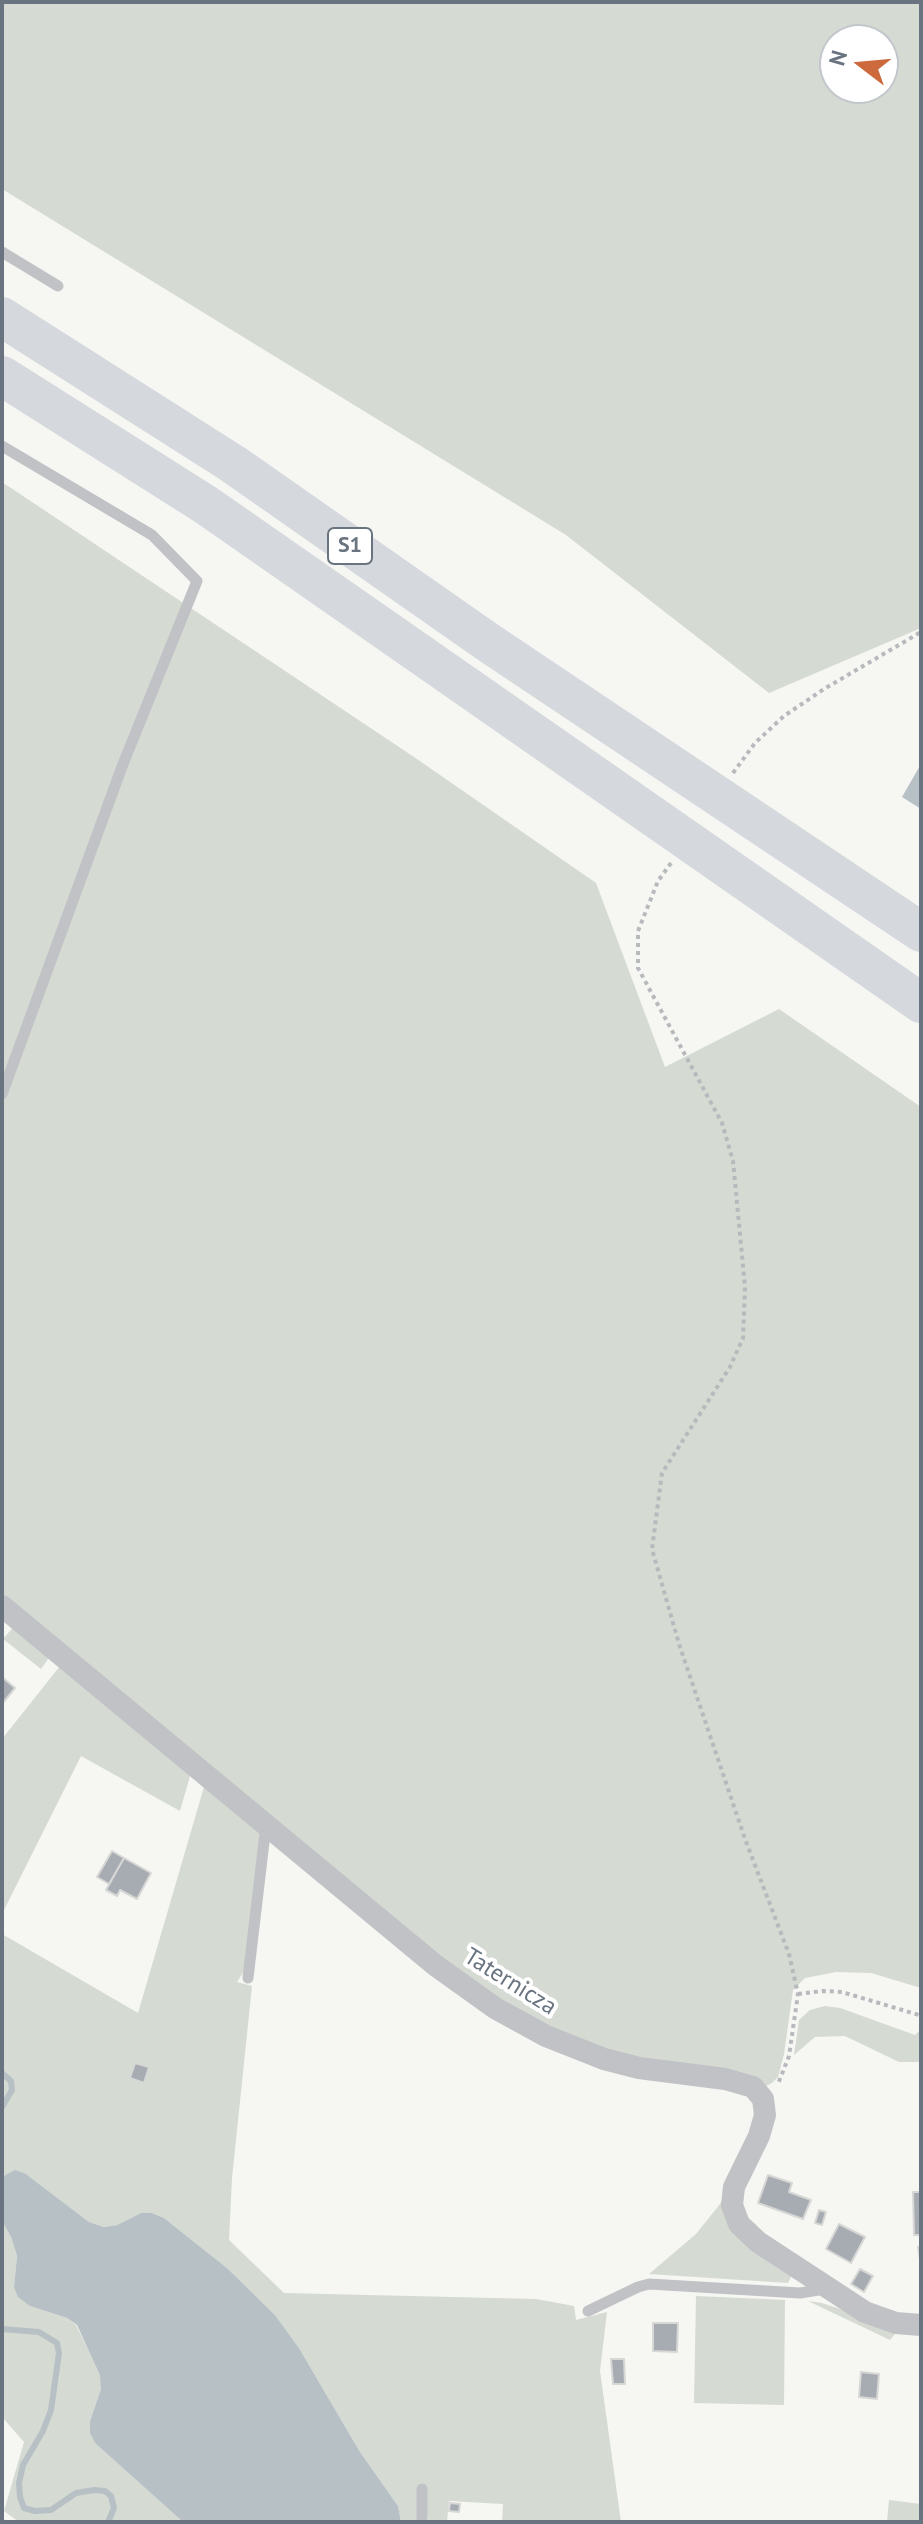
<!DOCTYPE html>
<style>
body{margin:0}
#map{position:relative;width:923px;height:2524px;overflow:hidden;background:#f6f6f3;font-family:"PT Sans",sans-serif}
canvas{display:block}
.frame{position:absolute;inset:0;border:4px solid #697480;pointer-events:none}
.north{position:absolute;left:819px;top:24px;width:80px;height:80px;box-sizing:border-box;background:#fff;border:2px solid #c3c7cc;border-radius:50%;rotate:286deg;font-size:22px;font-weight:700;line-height:32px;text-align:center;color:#697480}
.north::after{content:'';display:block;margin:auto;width:28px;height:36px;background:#cc693d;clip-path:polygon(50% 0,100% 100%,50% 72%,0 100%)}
</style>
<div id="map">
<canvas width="923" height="2524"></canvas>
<div class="frame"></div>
<div class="north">N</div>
</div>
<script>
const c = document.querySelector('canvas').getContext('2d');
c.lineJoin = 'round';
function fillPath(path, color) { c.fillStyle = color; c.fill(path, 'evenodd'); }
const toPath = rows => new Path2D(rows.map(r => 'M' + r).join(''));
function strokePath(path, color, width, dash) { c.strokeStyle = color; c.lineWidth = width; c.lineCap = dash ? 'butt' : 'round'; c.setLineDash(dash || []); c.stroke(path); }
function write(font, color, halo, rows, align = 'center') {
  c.font = font + ' "PT Sans",sans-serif'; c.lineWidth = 8; c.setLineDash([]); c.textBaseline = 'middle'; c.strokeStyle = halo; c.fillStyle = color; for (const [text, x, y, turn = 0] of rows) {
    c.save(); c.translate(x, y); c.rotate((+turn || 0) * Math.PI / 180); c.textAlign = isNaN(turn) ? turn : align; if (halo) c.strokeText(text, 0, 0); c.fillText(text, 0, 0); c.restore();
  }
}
fillPath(toPath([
 [2,2,921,2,921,628,769,693,566,535,2,189],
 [835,40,883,40,883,88,835,88],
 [2,482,414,757,596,883,665,1067,779,1009,921,1107,921,1988,871,1973,836,1972,805,1978,793,1990,784,2054,778,2077,772,2083,764,2087,640,2063,497,2005,2,1602],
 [15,1625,48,1652,48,1659,41,1669,3,1639],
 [60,1666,192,1769,180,1811,81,1756,2,1914,2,1739],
 [206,1780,261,1827,244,1971,237,1982,252,1986,232,2178,229,2240,284,2293,536,2299,574,2306,576,2320,607,2312,600,2371,621,2522,502,2522,503,2504,449,2501,447,2522,428,2522,425,2487,417,2522,401,2522,398,2506,360,2452,299,2348,275,2315,227,2268,164,2218,152,2213,141,2213,117,2225,104,2227,89,2222,26,2174,2,2176,2,1934,138,2013],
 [825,2006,840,2008,915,2035,921,2029,921,2062,899,2062,845,2036,815,2037,794,2055,799,2020,810,2010],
 [731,2182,726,2202,792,2275,788,2283,649,2274,696,2234,720,2204],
 [2,2221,11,2237,17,2256,14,2287,30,2306,67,2318,76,2325,101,2375,101,2389,90,2421,96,2444,183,2522,19,2522,4,2511,24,2442,2,2417],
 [696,2296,785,2300,784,2405,694,2403],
 [808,2301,822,2303,899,2329,890,2340],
 [889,2500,921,2504,921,2522,887,2522]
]), '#d5dad3');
fillPath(toPath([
 [921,764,921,809,902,797],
 [15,2170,26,2174,89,2222,104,2227,117,2225,141,2213,152,2213,164,2218,227,2268,275,2315,299,2348,360,2452,398,2506,401,2522,183,2522,96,2444,90,2433,90,2421,101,2389,100,2375,77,2325,67,2318,30,2306,18,2297,14,2287,17,2256,11,2237,2,2221,2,2177]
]), '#b7c0c5');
strokePath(toPath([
 [2,2073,11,2081,12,2090,2,2107],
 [2,2329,39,2332,57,2343,59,2353,51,2410,43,2431,23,2465,19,2483,20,2497,24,2508,35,2511,51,2510,76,2493,94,2490,105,2491,111,2496,114,2508,108,2522]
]), '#b7c0c5', 6);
const building = toPath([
 [2,1677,15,1688,2,1704,2,1677],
 [112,1851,124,1858,109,1884,97,1877,112,1851],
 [124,1858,151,1873,137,1899,120,1890,117,1896,106,1890,124,1858],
 [135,2063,149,2067,144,2083,130,2078,135,2063],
 [768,2175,792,2183,789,2192,811,2200,803,2219,758,2203,768,2175],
 [913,2192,921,2192,921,2265,918,2247,921,2246,920,2235,914,2235,913,2192],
 [819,2210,826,2212,822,2225,815,2223,819,2210],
 [839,2224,865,2237,851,2263,826,2249,839,2224],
 [860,2269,873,2276,864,2292,851,2284,860,2269],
 [653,2323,678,2323,677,2352,653,2351,653,2323],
 [611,2359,624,2359,625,2384,613,2384,611,2359],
 [861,2372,879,2374,877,2399,859,2397,861,2372],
 [450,2503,460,2504,459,2512,449,2511,450,2503]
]);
fillPath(building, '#a7acb2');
strokePath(building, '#d7d7d6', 2);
strokePath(toPath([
 [733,773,755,743,784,716,824,689,921,632],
 [671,863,658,881,638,931,638,968,722,1123,733,1161,745,1287,743,1338,730,1367,662,1473,652,1549,679,1644,745,1839,789,1954,798,1994,789,2056,778,2084],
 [798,1994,823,1991,842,1992,919,2015]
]), '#b7babc', 4, [4, 4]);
strokePath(toPath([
 [2,252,58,286],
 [2,446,152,535,197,581,123,764,2,1094],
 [248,1978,266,1825],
 [588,2311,638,2287,649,2284,800,2293,825,2289],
 [422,2489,422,2522]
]), '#c0c2c6', 11);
strokePath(toPath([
 [2,1606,435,1965,495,2008,546,2036,604,2059,639,2068,725,2079,753,2087,763,2099,765,2115,759,2136,734,2187,732,2205,739,2224,758,2242,865,2312,896,2323,921,2325]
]), '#c0c2c6', 22);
strokePath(toPath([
 [2,317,233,464,489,643,921,932],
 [2,376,206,505,921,1003]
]), '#d5d8dc', 40);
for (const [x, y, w] of [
 [350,546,44]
]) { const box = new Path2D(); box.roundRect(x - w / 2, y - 18, w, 36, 6); c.fillStyle = '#fff'; c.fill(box); strokePath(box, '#697480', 2); }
write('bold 22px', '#697480', null, [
 ["S1",350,546]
]);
write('24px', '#697480', '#fff', [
 ["Taternicza",510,1982,32]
]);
</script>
